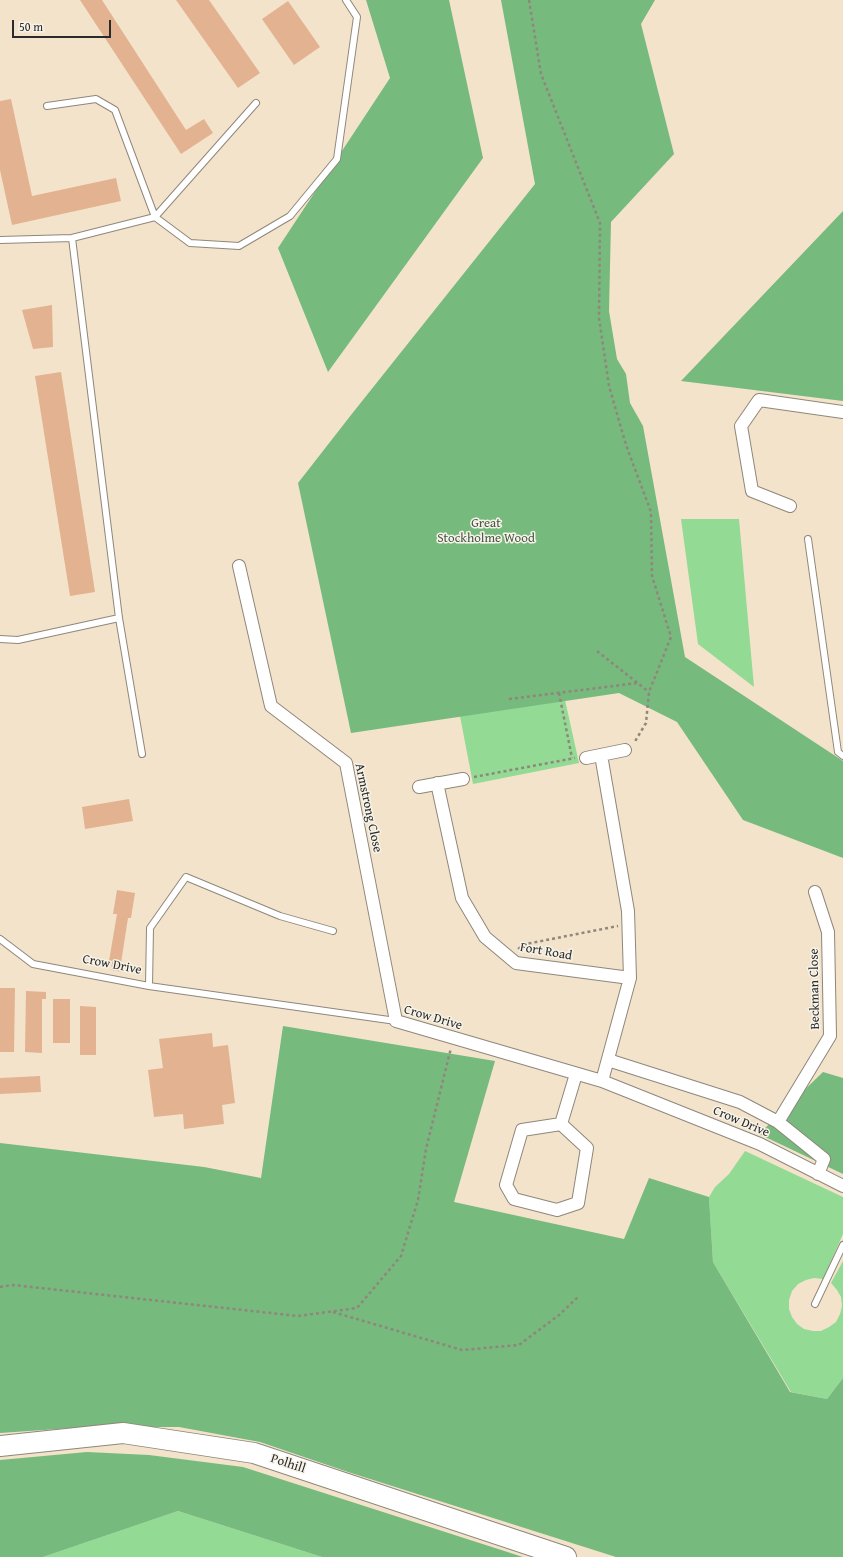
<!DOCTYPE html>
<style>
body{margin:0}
#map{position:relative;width:843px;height:1557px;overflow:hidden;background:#f3e3cb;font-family:"Gentium Book Plus",serif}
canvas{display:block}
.scale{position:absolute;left:12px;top:20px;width:99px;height:18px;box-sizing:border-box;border:2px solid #2b2b2b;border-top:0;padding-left:5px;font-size:12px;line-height:14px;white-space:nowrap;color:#2b2b2b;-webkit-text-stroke:3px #f7f3e8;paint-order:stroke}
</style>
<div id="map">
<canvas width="843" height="1557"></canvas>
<div class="scale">50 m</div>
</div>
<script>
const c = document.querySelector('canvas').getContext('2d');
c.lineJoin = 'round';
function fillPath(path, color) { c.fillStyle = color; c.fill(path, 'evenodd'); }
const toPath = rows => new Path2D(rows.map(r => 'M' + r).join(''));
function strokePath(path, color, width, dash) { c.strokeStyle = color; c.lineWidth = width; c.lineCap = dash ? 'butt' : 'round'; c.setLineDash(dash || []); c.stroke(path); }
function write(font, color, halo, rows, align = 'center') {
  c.font = font + ' "Gentium Book Plus",serif'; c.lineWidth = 3; c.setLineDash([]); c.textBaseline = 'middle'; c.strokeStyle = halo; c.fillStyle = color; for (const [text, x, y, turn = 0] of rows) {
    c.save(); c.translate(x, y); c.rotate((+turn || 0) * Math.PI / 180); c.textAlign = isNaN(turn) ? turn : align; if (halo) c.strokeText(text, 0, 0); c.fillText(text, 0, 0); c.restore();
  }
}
fillPath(toPath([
 [681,519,739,519,754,687,698,644],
 [565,700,579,763,473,784,460,716],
 [745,1151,843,1197,843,1234,823,1279,814,1278,806,1280,798,1284,792,1291,789,1300,789,1309,792,1317,797,1324,804,1329,813,1331,821,1331,829,1327,836,1322,840,1314,842,1306,841,1297,837,1290,831,1283,843,1261,843,1378,827,1399,791,1392,713,1262,709,1197,715,1187,729,1174],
 [178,1511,322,1557,43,1557]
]), '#93da95');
fillPath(toPath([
 [366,0,449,0,483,158,328,372,278,248,390,78],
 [501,0,655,0,641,24,674,154,611,222,609,311,617,359,626,374,630,403,643,426,685,657,843,761,843,858,743,820,677,722,619,693,351,733,298,483,351,415,535,184],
 [843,211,843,401,681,381],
 [283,1026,495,1061,454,1202,624,1239,649,1178,709,1197,713,1262,790,1392,827,1399,843,1378,843,1557,616,1557,348,1472,260,1442,179,1427,87,1427,0,1433,0,1143,204,1167,261,1178],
 [823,1072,843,1078,843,1174,759,1134],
 [87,1452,149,1455,243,1467,523,1557,322,1557,178,1511,43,1557,0,1557,0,1460]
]), '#76ba7e');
fillPath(toPath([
 [80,0,102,0,186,130,204,119,213,133,181,154],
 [176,0,209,0,260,73,238,88],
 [288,1,320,47,294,65,262,19],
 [11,99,32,196,116,178,121,201,12,225,0,170,0,101],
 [52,305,53,347,33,349,22,310],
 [61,372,95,592,70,596,35,376],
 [129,799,133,821,85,829,82,807],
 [117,890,135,893,131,918,128,918,121,963,124,963,123,972,111,970,112,962,109,961,117,914,113,914],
 [0,988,15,988,14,1052,0,1052],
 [26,991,46,992,46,999,42,999,42,1053,25,1052],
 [53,999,70,999,70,1043,53,1043],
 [80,1006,96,1007,96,1055,80,1055],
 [212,1033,213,1047,228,1045,235,1103,222,1105,224,1124,184,1129,183,1114,154,1117,148,1070,163,1068,159,1039],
 [40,1076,41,1092,0,1094,0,1078]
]), '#e3b290');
const lane = toPath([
 [47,106,96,99,115,110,155,217,256,103],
 [72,238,119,618],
 [0,240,72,238,155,217,190,243,239,246,290,216,337,159,357,17,346,0],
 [808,539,838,752,843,756],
 [0,639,18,640,119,618,142,754],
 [0,939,33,964,149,986,396,1021],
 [149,986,150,928,186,877,280,916,333,931],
 [815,1304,843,1245]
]);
const street = toPath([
 [790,506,752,491,741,426,759,400,843,412],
 [239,566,271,706,346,763,396,1021,602,1081,760,1144,843,1186],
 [601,755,628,911,630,978,602,1081],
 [586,758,625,750],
 [437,783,462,898,485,937,516,963,630,978],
 [419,787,463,779],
 [608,1060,740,1102,778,1122,824,1159,818,1174],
 [778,1122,830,1036,828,932,815,892],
 [561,1124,587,1148,578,1203,557,1210,514,1199,506,1185,522,1130,561,1124],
 [561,1124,576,1074]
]);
const primary = toPath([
 [0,1446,123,1433,254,1453,566,1557]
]);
strokePath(lane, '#8f877b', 8);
strokePath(street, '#8f877b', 14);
strokePath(primary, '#8f877b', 22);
strokePath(toPath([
 [529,0,541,74,600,223,599,318,609,386,626,445,651,512,652,576,671,637,649,692,646,723,634,743],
 [597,651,649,692],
 [559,693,572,758],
 [509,699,638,683],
 [474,777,575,758],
 [518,949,526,944,618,926],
 [0,1287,13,1285,298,1316,357,1308,401,1256,418,1200,426,1149,451,1048],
 [333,1312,462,1350,519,1345,559,1315,579,1296]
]), '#8f877b', 2.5, [3, 3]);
strokePath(lane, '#fff', 6);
strokePath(street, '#fff', 12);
strokePath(primary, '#fff', 20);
write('13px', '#455746', '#f7f3e8', [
 ["Great",486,524],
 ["Stockholme Wood",486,539]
]);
write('13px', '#2b2b2b', '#f7f3e8', [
 ["Armstrong Close",368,808,78],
 ["Fort Road",546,952,10],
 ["Crow Drive",112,965,11],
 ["Beckman Close",815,989,-91],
 ["Crow Drive",433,1018,16],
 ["Crow Drive",741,1122,23],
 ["Polhill",288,1464,18]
]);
</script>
